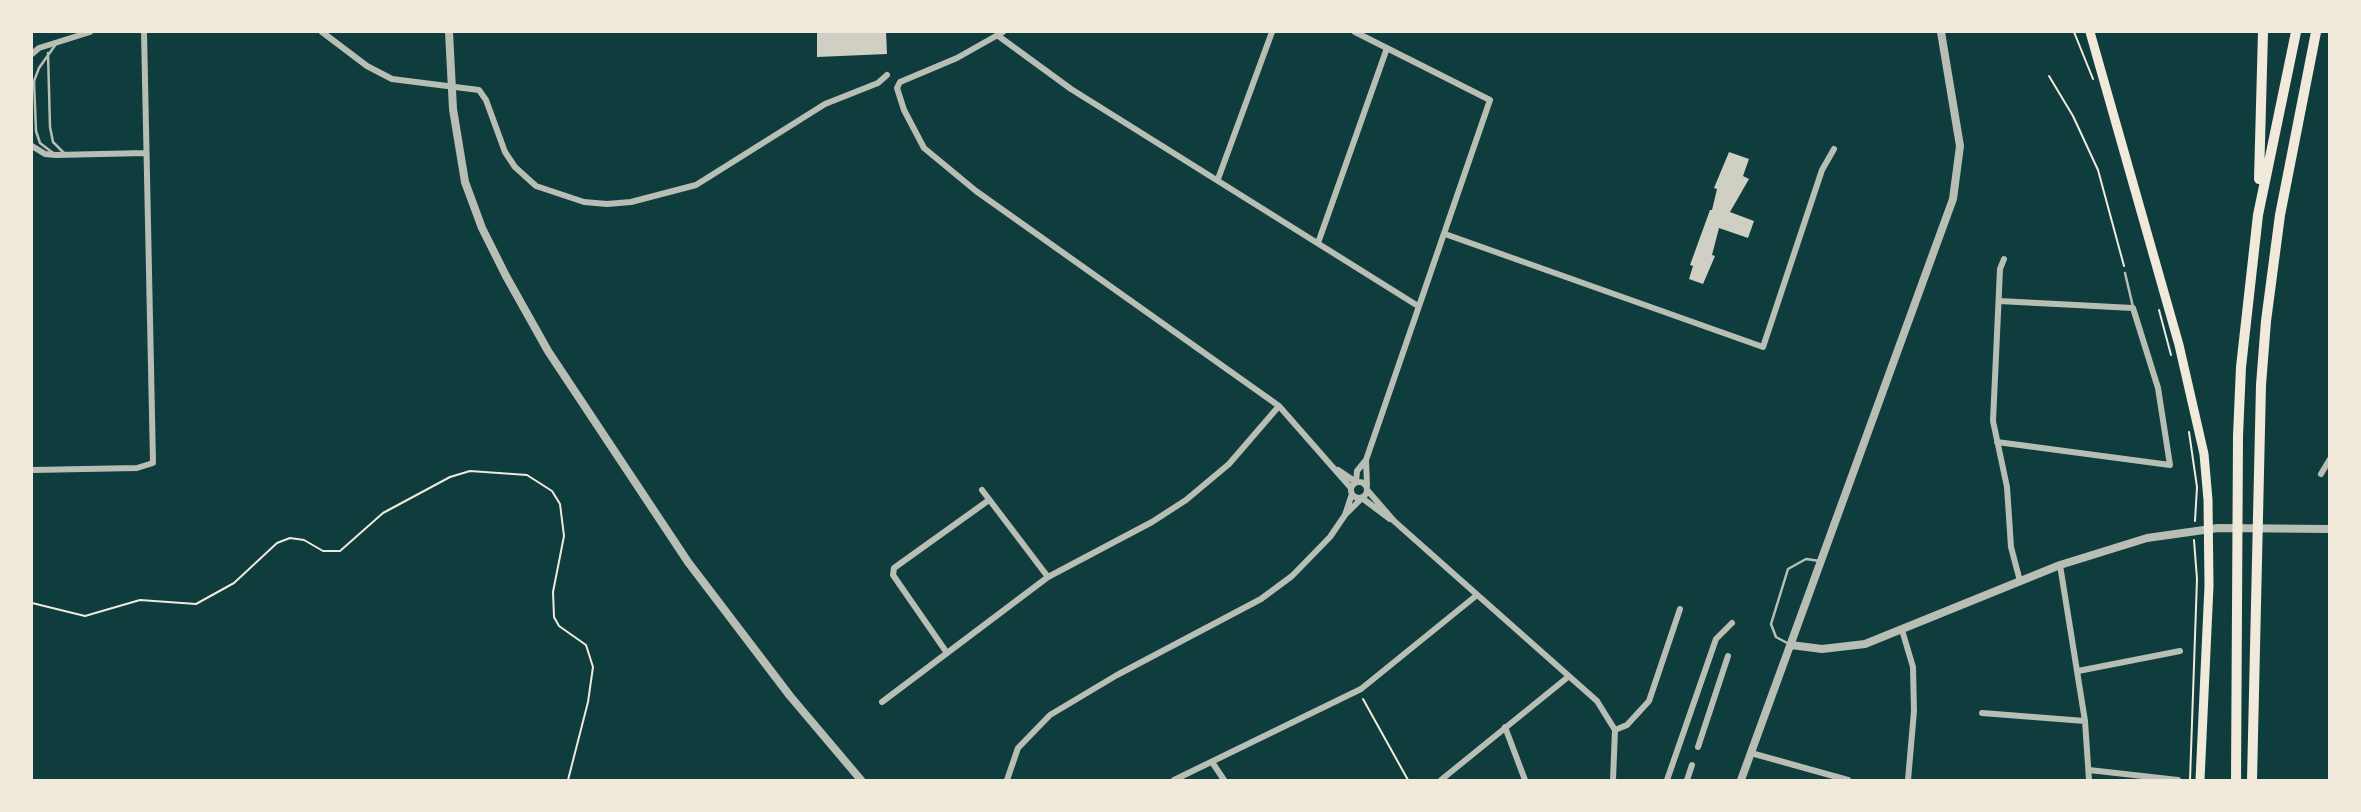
<!DOCTYPE html>
<style>
body{margin:0}
#map{position:relative;width:2361px;height:812px;overflow:hidden;background:#0f3d3e;font-family:"Asap Condensed",sans-serif}
canvas{display:block}
.frame{position:absolute;inset:0;border:33px solid #f1e9da;pointer-events:none}
</style>
<div id="map">
<canvas width="2361" height="812"></canvas>
<div class="frame"></div>
</div>
<script>
const c = document.querySelector('canvas').getContext('2d');
c.lineJoin = 'round';
function fillPath(path, color) { c.fillStyle = color; c.fill(path, 'evenodd'); }
const toPath = rows => new Path2D(rows.map(r => 'M' + r).join(''));
function strokePath(path, color, width, dash) { c.strokeStyle = color; c.lineWidth = width; c.lineCap = dash ? 'butt' : 'round'; c.setLineDash(dash || []); c.stroke(path); }
fillPath(toPath([
 [817,32,886,32,887,54,817,57],
 [1729,152,1749,159,1743,176,1749,179,1730,212,1754,221,1748,238,1719,228,1712,255,1715,256,1703,284,1689,279,1693,266,1690,265,1710,210,1712,210,1717,189,1714,188]
]), '#cfcfc3');
strokePath(toPath([
 [2074,32,2093,79],
 [2049,76,2073,116,2098,170,2124,266],
 [2159,310,2171,355],
 [2189,432,2197,487,2195,521],
 [32,603,85,616,140,600,196,604,234,583,277,543,290,538,304,540,323,551,340,551,383,513,450,477,470,471,527,475,552,491,560,504,564,536,553,592,554,617,559,626,586,645,593,667,588,702,568,780],
 [1363,699,1408,780],
 [2190,780,2197,579,2194,540]
]), '#f1e9da', 2);
strokePath(toPath([
 [48,53,50,127,53,142,64,153],
 [53,153,40,143,36,131,34,81,39,68,56,44],
 [2125,273,2133,307],
 [1789,644,1776,637,1771,624,1788,569,1806,559,1820,561]
]), '#b8beb3', 2.5);
strokePath(toPath([
 [322,32,367,66,392,79,479,90,486,100,505,152,515,167,536,186,584,202,607,204,631,202,696,185,825,104,878,83,887,75],
 [1003,32,957,58,900,82,897,88,904,110,924,148,976,191,1279,406,1351,488],
 [1355,32,1490,100,1366,460,1367,485],
 [997,35,1071,89,1418,306],
 [32,54,39,48,90,32],
 [32,146,45,154,56,155,146,153],
 [1218,179,1272,32],
 [1445,234,1763,347,1822,170,1834,149],
 [1318,243,1387,48],
 [2004,259,2000,269,1993,421,2007,487,2011,547,2020,581],
 [1997,442,2170,465,2158,388,2133,308,1999,301],
 [32,470,137,468,153,463,144,32],
 [1338,470,1356,482],
 [2321,474,2330,459],
 '1351 490a8 8 0 1 1 16 0a8 8 0 1 1-16 0Z',
 [1356,482,1357,471,1366,460],
 [982,490,1048,577],
 [1368,491,1394,521,1597,701,1615,730,1613,780],
 [1345,515,1362,498,1390,519],
 [2060,565,2085,721,2089,780],
 [1902,630,1913,667,1914,711,1908,780],
 [947,653,893,575,894,568,989,500],
 [2078,671,2180,651],
 [882,702,1048,577,1152,522,1186,500,1229,464,1279,406],
 [1982,713,2085,721],
 [1505,727,1525,780],
 [1615,730,1627,725,1649,701,1680,609],
 [1698,747,1728,656],
 [1751,753,1848,780],
 [1212,762,1224,780],
 [2089,770,2178,780],
 [1007,780,1018,748,1050,715,1117,675,1261,599,1292,576,1330,537,1345,515,1352,494],
 [1174,780,1361,689,1477,595],
 [1441,780,1568,677],
 [1667,780,1716,639,1732,623],
 [1687,780,1692,765]
]), '#b8beb3', 6);
strokePath(toPath([
 [449,32,453,109,465,182,482,228,506,276,548,351,688,562,790,696,861,780],
 [1791,645,1822,649,1865,644,2060,565,2147,538,2218,528,2330,529],
 [1741,780,1953,199,1960,146,1941,32]
]), '#b8beb3', 8);
strokePath(toPath([
 [2090,32,2179,345,2204,454,2208,500,2209,586,2200,780]
]), '#f1e9da', 9);
strokePath(toPath([
 [2259,179,2263,32],
 [2236,780,2238,436,2241,367,2258,215,2296,32],
 [2252,780,2261,385,2266,321,2280,215,2316,32]
]), '#f1e9da', 10);
</script>
